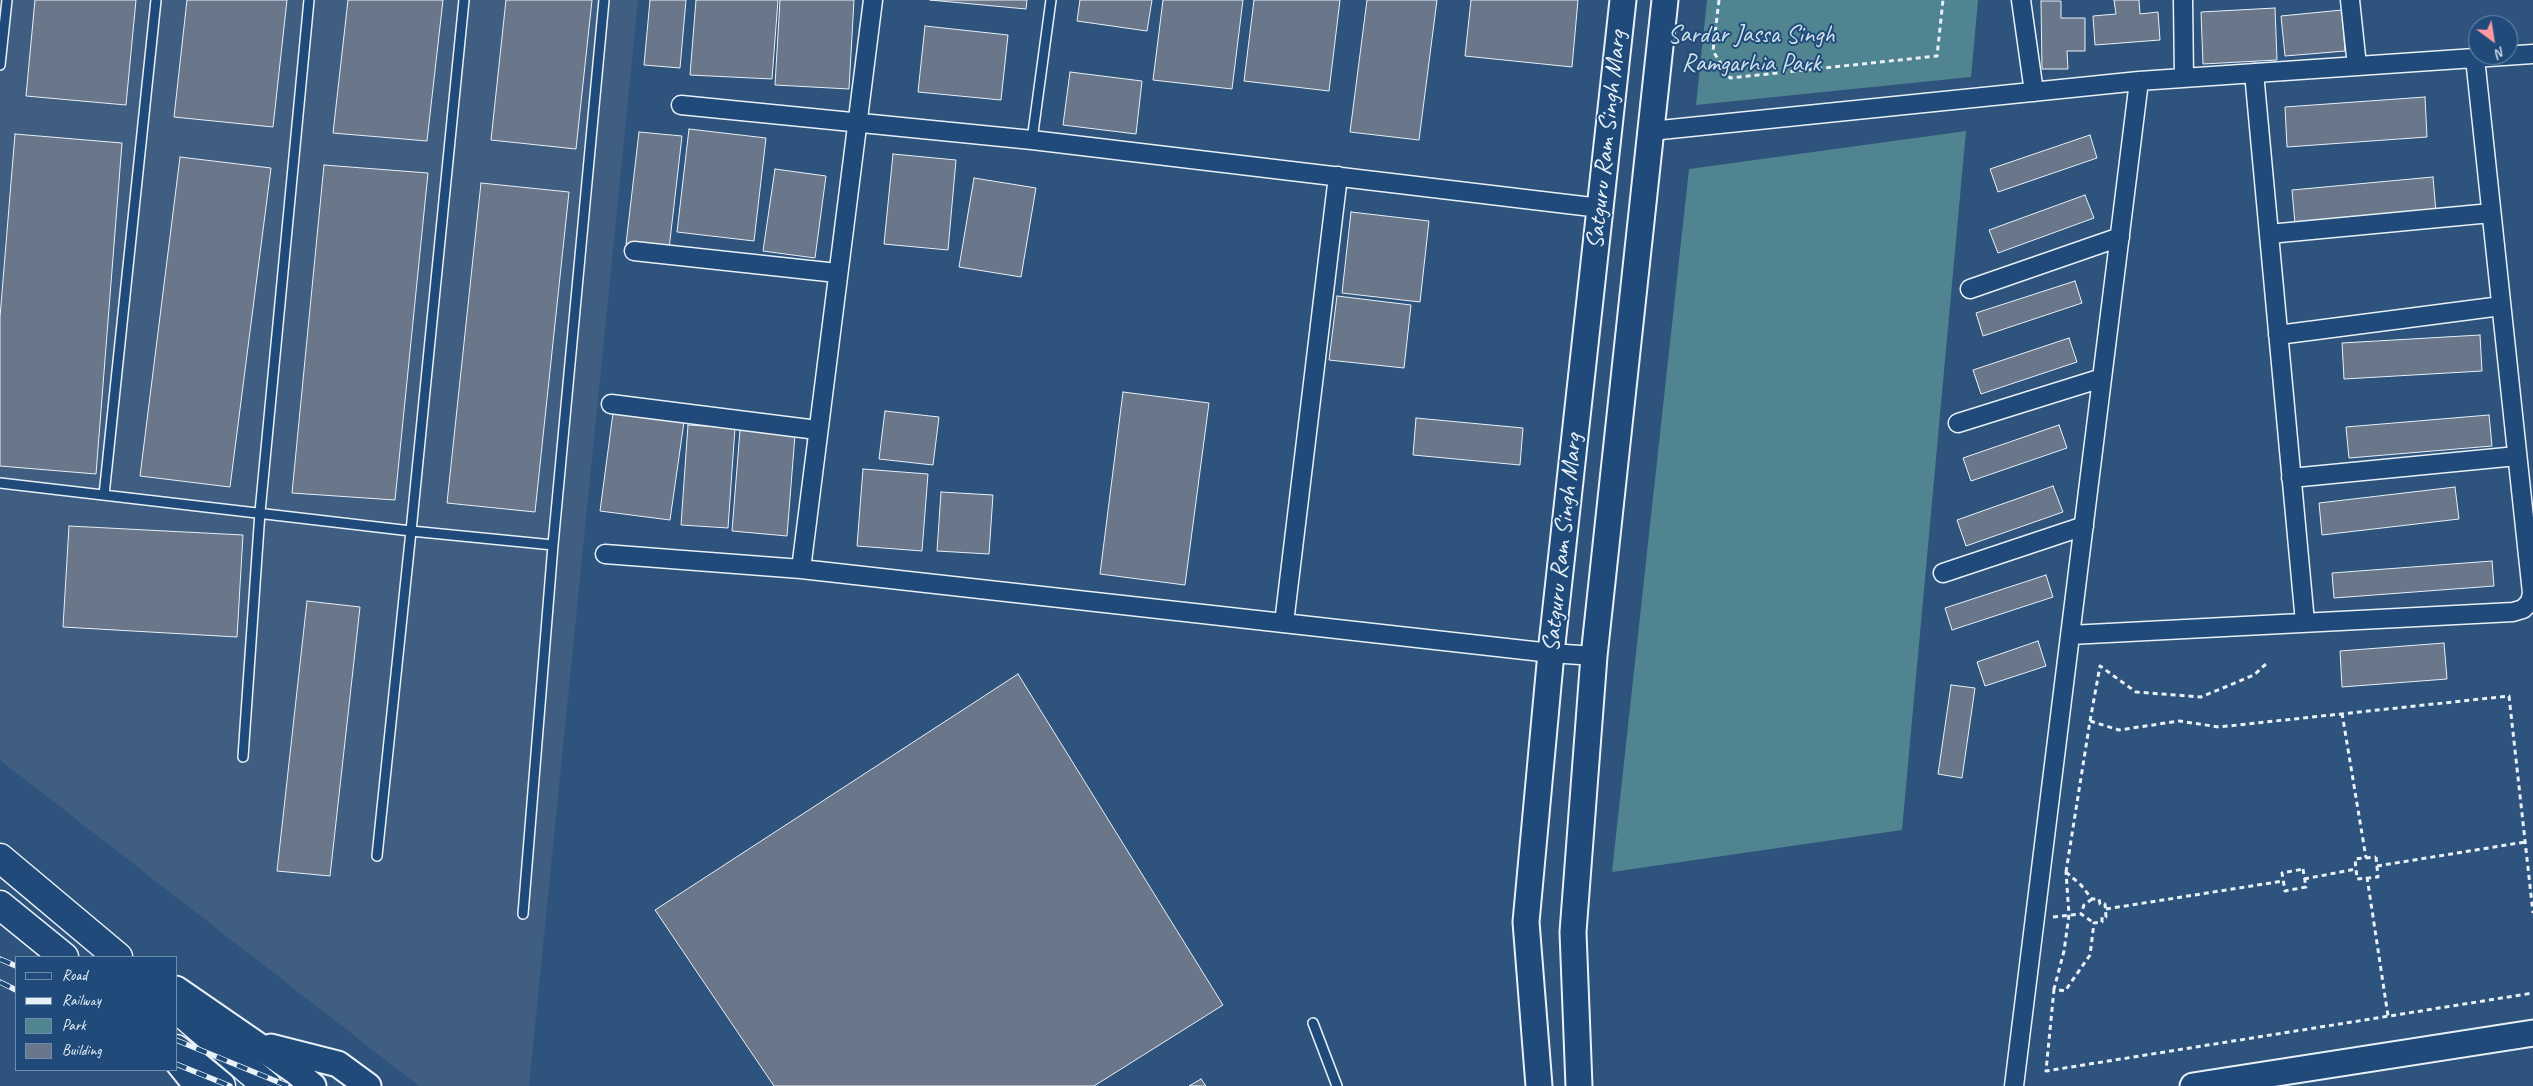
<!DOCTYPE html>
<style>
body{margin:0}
#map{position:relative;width:2533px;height:1086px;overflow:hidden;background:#2e537d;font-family:Caveat,sans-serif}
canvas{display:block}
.legend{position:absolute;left:15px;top:956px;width:162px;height:115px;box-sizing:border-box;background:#1f4a7a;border:1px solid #6f8dac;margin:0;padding:6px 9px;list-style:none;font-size:15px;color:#e8f1f8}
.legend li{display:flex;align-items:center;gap:10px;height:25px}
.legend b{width:25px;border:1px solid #6f8dac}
.north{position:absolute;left:2468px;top:15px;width:50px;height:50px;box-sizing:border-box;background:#1f4a7a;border:1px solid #6f8dac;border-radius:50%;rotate:149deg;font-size:14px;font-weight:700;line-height:20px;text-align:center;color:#e8f1f8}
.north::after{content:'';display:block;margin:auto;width:18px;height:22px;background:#ff9aa2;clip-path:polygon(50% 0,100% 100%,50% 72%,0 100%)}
</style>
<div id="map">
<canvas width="2533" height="1086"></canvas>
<ul class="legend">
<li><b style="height:6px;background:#1f4a7a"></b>Road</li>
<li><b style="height:6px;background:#e8f1f8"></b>Railway</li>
<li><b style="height:14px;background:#508491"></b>Park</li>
<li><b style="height:14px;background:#6a7689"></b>Building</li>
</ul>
<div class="north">N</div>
</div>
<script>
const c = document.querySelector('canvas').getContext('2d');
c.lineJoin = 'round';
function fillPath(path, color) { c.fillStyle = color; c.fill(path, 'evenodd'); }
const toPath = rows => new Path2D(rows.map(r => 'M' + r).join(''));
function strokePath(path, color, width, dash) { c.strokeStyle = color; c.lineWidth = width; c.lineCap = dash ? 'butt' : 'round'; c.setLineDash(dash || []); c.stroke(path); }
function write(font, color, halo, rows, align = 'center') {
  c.font = font + ' Caveat,sans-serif'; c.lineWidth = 4; c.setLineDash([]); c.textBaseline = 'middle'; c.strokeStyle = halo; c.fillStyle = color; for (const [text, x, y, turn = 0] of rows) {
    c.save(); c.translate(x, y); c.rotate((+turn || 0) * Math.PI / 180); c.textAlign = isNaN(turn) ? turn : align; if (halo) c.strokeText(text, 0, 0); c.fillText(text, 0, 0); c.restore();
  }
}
fillPath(toPath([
 [0,0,638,0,529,1086,419,1086,0,760]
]), '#405e81');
fillPath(toPath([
 [1707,0,1978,0,1971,77,1696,105],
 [1966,131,1902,830,1612,872,1689,169]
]), '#508491');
const building = toPath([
 [35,0,136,0,126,105,26,96,35,0],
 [187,0,287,0,273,127,174,117,187,0],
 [348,0,443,0,427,141,333,133,348,0],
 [506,0,592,0,576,149,491,140,506,0],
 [650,0,686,0,680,68,644,65,650,0],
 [696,0,778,0,772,79,690,75,696,0],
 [780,0,854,0,849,89,775,85,780,0],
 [930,0,1027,0,1026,9,930,0],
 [1080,0,1152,0,1147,31,1077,21,1080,0],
 [1163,0,1243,0,1232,89,1153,80,1163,0],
 [1254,0,1340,0,1329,91,1244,81,1254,0],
 [1367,0,1437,0,1419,140,1350,132,1367,0],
 [1471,0,1578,0,1572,67,1465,56,1471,0],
 [2114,0,2139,0,2140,14,2158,12,2160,40,2095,45,2093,16,2116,14,2114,0],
 [2041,1,2061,1,2061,18,2085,18,2085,51,2067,51,2068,69,2042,69,2041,1],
 [2275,8,2277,60,2203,64,2201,12,2275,8],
 [2342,10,2345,51,2285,56,2281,16,2342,10],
 [925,26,1008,35,1001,100,918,92,925,26],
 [1070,72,1142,81,1136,134,1063,125,1070,72],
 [2425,97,2427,137,2287,147,2285,107,2425,97],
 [689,129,766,138,754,241,677,232,689,129],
 [639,132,682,136,669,249,626,244,639,132],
 [15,134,122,143,96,474,0,466,0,317,15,134],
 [2090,135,2097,158,1998,192,1990,169,2090,135],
 [893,154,956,160,948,250,884,244,893,154],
 [180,157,271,168,230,487,140,476,180,157],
 [324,165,428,173,395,500,292,493,324,165],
 [775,169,826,176,815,258,763,251,775,169],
 [2433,177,2436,212,2295,224,2292,190,2433,177],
 [974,178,1036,188,1021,277,959,267,974,178],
 [481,183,569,192,535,512,447,503,481,183],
 [2085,195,2094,218,1998,253,1989,230,2085,195],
 [1351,212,1429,221,1420,302,1342,293,1351,212],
 [2075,281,2082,303,1983,336,1976,313,2075,281],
 [1337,296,1411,305,1404,368,1329,360,1337,296],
 [2480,335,2482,371,2344,379,2342,343,2480,335],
 [2069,338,2077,362,1981,394,1973,370,2069,338],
 [1123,392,1209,403,1185,585,1100,574,1123,392],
 [885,411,939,417,933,465,879,459,885,411],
 [613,413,684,422,670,520,600,511,613,413],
 [2489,415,2492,446,2349,458,2346,427,2489,415],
 [1416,418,1523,428,1520,465,1413,455,1416,418],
 [688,425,735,428,728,528,681,525,688,425],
 [2059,425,2067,448,1971,481,1963,458,2059,425],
 [740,430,795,435,787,536,732,531,740,430],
 [863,469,928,474,922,551,857,546,863,469],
 [2053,486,2063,512,1966,546,1957,520,2053,486],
 [2455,487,2459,519,2322,535,2319,503,2455,487],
 [941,492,993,495,989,554,937,551,941,492],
 [69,526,243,535,237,637,63,627,69,526],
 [2492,561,2494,586,2334,598,2332,573,2492,561],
 [2046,575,2053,597,1952,630,1945,608,2046,575],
 [307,601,360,607,330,876,277,871,307,601],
 [2038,641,2046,666,1985,686,1977,662,2038,641],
 [2444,643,2447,679,2342,687,2340,651,2444,643],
 [1018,674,1223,1005,1094,1086,774,1086,655,910,1018,674],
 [1951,685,1975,688,1962,778,1938,774,1951,685],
 [1201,1079,1206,1086,1189,1086,1201,1079]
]);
fillPath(building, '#6a7689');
strokePath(building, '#e8f1f8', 1);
const lane = toPath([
 [0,65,7,0],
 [1032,140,1051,0],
 [0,483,411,531,464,0],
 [104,495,156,0],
 [243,757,260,512,309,0],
 [377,856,411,531,553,545,604,0],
 [523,914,553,545],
 [1313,1023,1337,1086]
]);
const street = toPath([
 [2021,0,2034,92],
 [2183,0,2184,78],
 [2350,0,2357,66],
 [2254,73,2305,622],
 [681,105,1032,140,1600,208],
 [1651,131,2139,81,2533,54],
 [2269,234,2491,213],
 [634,251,837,273],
 [1970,289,2120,237],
 [2278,335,2501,306],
 [611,404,817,430],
 [1958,423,2102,378],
 [2291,478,2517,456],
 [605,554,801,569,1551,653,1594,656],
 [801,569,873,0],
 [1943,573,2084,526],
 [1284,623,1338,176],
 [2070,635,2513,612,2523,609,2530,602,2532,593,2475,58],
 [2014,1086,2139,81]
]);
const secondary = toPath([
 [176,989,295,1071,313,1086],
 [271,1047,338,1064,368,1086],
 [176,1060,197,1086],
 [1539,1086,1526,922,1551,653,1623,0],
 [1579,1086,1573,932,1594,656,1665,0],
 [2193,1086,2533,1033]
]);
const primary = toPath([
 [0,858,118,957],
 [0,905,64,957],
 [176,1008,267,1086],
 [176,1049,221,1086]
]);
strokePath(lane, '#e8f1f8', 12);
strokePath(street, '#e8f1f8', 21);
strokePath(secondary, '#e8f1f8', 29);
strokePath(primary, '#e8f1f8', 31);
strokePath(toPath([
 [1719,0,1713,51,1730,78,1937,56,1943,0],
 [2342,713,2366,858],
 [2090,721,2100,666,2136,692,2201,697,2254,675,2268,662],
 [2376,857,2378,877,2357,879,2355,859,2376,857],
 [2377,866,2525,842],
 [2303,869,2306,887,2285,891,2282,873,2303,869],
 [2066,872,2090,721,2119,730,2179,721,2219,727,2509,696,2533,913],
 [2066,872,2081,885,2092,899,2099,899,2100,904,2105,904,2106,917,2102,917,2102,922,2094,923,2090,955,2065,991,2054,989,2064,951,2069,915,2066,872],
 [2367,877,2388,1016],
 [2304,879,2356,869],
 [2092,899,2084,905,2081,914,2094,923],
 [2106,909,2283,881],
 [2053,917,2081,914],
 [2054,989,2046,1071,2533,993]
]), '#e8f1f8', 3, [5, 4]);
strokePath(lane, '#1f4a7a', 9);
strokePath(street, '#1f4a7a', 18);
strokePath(secondary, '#1f4a7a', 25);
strokePath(primary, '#1f4a7a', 28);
const rail = toPath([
 [0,959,16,966],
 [0,982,16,990],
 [176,1040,288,1086],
 [176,1064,230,1086]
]);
strokePath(rail, '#e8f1f8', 5.5);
strokePath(rail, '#1f4a7a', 4, [11]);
write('25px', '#d1e1e9', '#1f4a7a', [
 ["Sardar Jassa Singh",1751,35],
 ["Ramgarhia Park",1751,64]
]);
write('25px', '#e8f1f8', '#1f4a7a', [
 ["Satguru Ram Singh Marg",1607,140,-84],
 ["Satguru Ram Singh Marg",1563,543,-84]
]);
</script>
